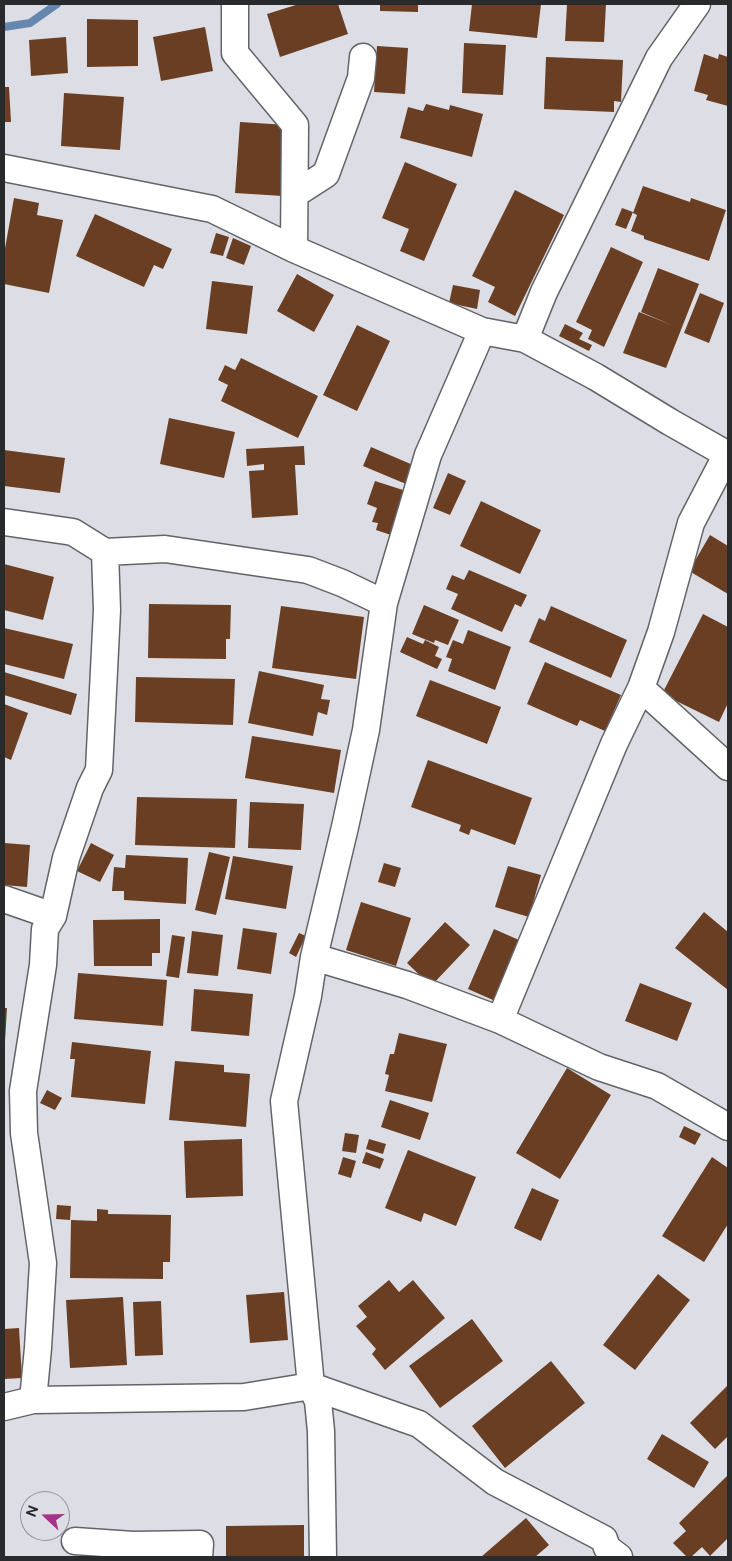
<!DOCTYPE html>
<style>
body{margin:0}
#map{position:relative;width:732px;height:1561px;overflow:hidden;background:#dddee5;font-family:"Public Sans",sans-serif}
canvas{display:block}
.frame{position:absolute;inset:0;border:5px solid #292a2c;pointer-events:none}
.north{position:absolute;left:20px;top:1491px;width:50px;height:50px;box-sizing:border-box;background:#dddee5;border:1px solid #95969b;border-radius:50%;rotate:291deg;font-size:14px;font-weight:700;line-height:20px;text-align:center;color:#292a2c}
.north::after{content:'';display:block;margin:auto;width:18px;height:22px;background:#a7328a;clip-path:polygon(50% 0,100% 100%,50% 72%,0 100%)}
</style>
<div id="map">
<canvas width="732" height="1561"></canvas>
<div class="frame"></div>
<div class="north">N</div>
</div>
<script>
const c = document.querySelector('canvas').getContext('2d');
c.lineJoin = 'round';
const toPath = rows => new Path2D(rows.map(r => 'M' + r).join(''));
function strokePath(path, color, width, dash) { c.strokeStyle = color; c.lineWidth = width; c.lineCap = dash ? 'butt' : 'round'; c.setLineDash(dash || []); c.stroke(path); }
function fillPath(path, color) { c.fillStyle = color; c.fill(path, 'evenodd'); }
strokePath(toPath([
 [4,27,30,23,57,4]
]), '#6587ae', 8);
fillPath(toPath([
 [299,4,338,4,348,34,280,57,267,14],
 [380,4,418,4,418,12,380,11],
 [472,4,541,4,537,38,469,31],
 [567,4,606,4,604,42,565,41],
 [87,19,138,20,138,66,87,67],
 [205,27,213,71,161,81,153,37],
 [66,37,68,73,31,76,29,40],
 [464,43,506,45,503,95,462,93],
 [377,46,408,48,405,94,374,92],
 [704,54,718,59,719,54,728,57,728,106,706,100,708,95,694,91],
 [546,57,623,60,621,102,614,101,614,112,544,109],
 [4,87,9,87,11,122,4,122],
 [64,93,124,97,120,150,61,146],
 [426,104,449,110,450,105,483,114,472,157,400,138,408,107,423,111],
 [240,122,287,125,283,196,235,193],
 [405,162,457,184,424,261,400,251,409,229,382,218],
 [643,186,690,202,691,198,726,210,709,261,644,239,644,236,631,231,637,215,633,213],
 [515,190,564,215,515,316,488,302,495,287,472,276],
 [14,198,39,203,37,215,63,220,49,293,4,284,4,254],
 [622,208,633,212,626,229,615,225],
 [95,214,172,249,163,269,154,265,144,287,76,256],
 [216,233,229,237,223,256,210,253],
 [233,238,251,246,244,265,226,258],
 [611,247,643,262,604,347,588,339,592,330,576,322],
 [658,268,699,284,666,368,623,353,639,312,672,325,641,312],
 [297,274,334,295,314,332,277,311],
 [212,281,253,286,247,334,206,329],
 [453,285,480,290,477,309,449,303],
 [700,293,724,303,709,343,684,333],
 [565,324,583,333,579,339,592,345,589,351,559,336],
 [357,325,390,341,357,411,323,395],
 [241,358,318,396,298,438,221,401,228,385,218,380,225,365,235,370],
 [169,418,235,432,224,478,160,464],
 [304,446,305,465,295,465,298,515,252,518,249,471,264,470,264,464,247,466,246,449],
 [371,447,413,465,406,484,363,466],
 [4,450,65,458,60,493,4,486],
 [448,473,466,481,450,515,433,508],
 [375,481,406,491,391,535,376,530,378,523,372,522,377,508,367,504],
 [481,501,541,530,520,574,460,546],
 [710,535,728,546,728,594,689,571],
 [4,564,54,577,43,620,4,610],
 [469,570,527,595,521,607,515,604,502,632,451,609,458,594,446,589,452,575,464,580],
 [149,604,231,605,230,639,226,639,226,659,148,658],
 [424,605,459,620,448,645,435,640,434,643,412,634],
 [281,606,364,617,356,679,272,668],
 [551,606,627,640,611,678,529,642,539,618,545,621],
 [703,614,728,627,728,703,719,722,662,694],
 [4,628,73,644,64,679,4,664],
 [468,630,511,647,495,690,448,671,452,659,446,657,453,640,463,644],
 [407,637,423,644,425,640,439,647,435,656,442,659,437,669,400,652],
 [545,662,621,695,605,731,580,720,577,726,527,704],
 [259,671,324,685,321,699,330,700,327,715,318,712,313,736,248,723],
 [4,672,77,694,71,715,4,695],
 [136,677,235,679,233,725,135,722],
 [430,680,501,707,487,744,416,716],
 [4,704,28,713,11,760,4,757],
 [252,736,341,750,334,793,245,778],
 [428,760,532,798,515,845,471,829,469,835,459,831,461,825,411,807],
 [137,797,237,799,235,848,135,845],
 [250,802,304,804,301,850,248,848],
 [4,843,30,845,27,887,4,885],
 [91,843,114,855,100,882,77,871],
 [209,852,230,857,216,915,195,910],
 [126,855,188,858,186,904,124,900,124,891,112,891,114,867,125,868],
 [233,856,293,866,286,909,225,899],
 [384,863,401,868,395,887,378,882],
 [508,866,541,875,529,917,495,907],
 [361,902,411,918,396,966,346,950],
 [704,912,728,932,728,990,675,948],
 [160,919,160,953,152,953,152,966,94,966,93,920],
 [445,922,470,945,431,986,407,963],
 [243,928,277,933,271,974,237,969],
 [494,929,528,944,502,1004,468,989],
 [192,931,223,935,218,976,187,973],
 [299,933,306,936,296,957,289,953],
 [172,935,185,937,179,978,166,976],
 [78,973,167,980,163,1026,74,1019],
 [640,983,692,1003,677,1041,625,1021],
 [194,989,253,994,249,1036,191,1031],
 [4,1008,7,1008,5,1041,4,1041],
 [399,1033,447,1044,432,1102,385,1091,389,1075,385,1074,390,1054,394,1054],
 [72,1042,151,1051,145,1104,71,1097,75,1059,70,1059],
 [175,1061,224,1065,224,1072,250,1074,246,1127,169,1120],
 [567,1068,611,1095,560,1179,516,1153],
 [47,1090,62,1098,55,1110,40,1103],
 [390,1100,429,1113,420,1140,381,1127],
 [684,1126,701,1134,695,1145,679,1137],
 [345,1133,359,1135,356,1153,342,1151],
 [242,1139,243,1196,186,1198,184,1141],
 [369,1139,386,1144,383,1154,366,1149],
 [408,1150,476,1177,456,1226,424,1213,421,1222,385,1208],
 [366,1152,384,1159,380,1169,362,1163],
 [343,1157,356,1161,351,1178,338,1174],
 [712,1157,728,1168,728,1224,704,1262,662,1236],
 [532,1188,559,1200,541,1241,514,1228],
 [57,1205,71,1206,70,1220,56,1219],
 [97,1209,108,1210,108,1214,171,1215,170,1262,163,1262,163,1279,70,1278,71,1220,97,1221],
 [658,1274,690,1300,635,1370,603,1345],
 [389,1280,399,1292,413,1280,445,1318,385,1370,372,1354,376,1349,356,1326,367,1317,358,1306],
 [284,1292,288,1340,250,1343,246,1295],
 [123,1297,127,1365,70,1368,66,1300],
 [161,1301,163,1355,135,1356,133,1302],
 [472,1319,503,1361,440,1408,409,1366],
 [19,1328,22,1378,4,1379,4,1329],
 [551,1361,585,1403,505,1468,472,1426],
 [728,1385,728,1436,715,1449,690,1423],
 [662,1434,709,1462,694,1488,647,1459],
 [728,1475,728,1538,710,1556,702,1547,691,1557,687,1557,673,1543,686,1531,679,1523],
 [526,1518,549,1545,535,1557,481,1557],
 [304,1525,304,1557,226,1557,226,1526]
]), '#693e23');
const street = toPath([
 [235,4,235,53,295,125,294,249,482,331,525,339,596,377,670,422,728,455],
 [4,168,212,209,294,249],
 [295,194,326,174,361,78,363,57],
 [525,339,544,292,659,58,697,4],
 [4,522,73,532,105,552,107,610,99,770,90,788,66,858,53,916,45,929,43,965,23,1091,24,1133,43,1263,38,1348,33,1400],
 [105,552,165,549,308,570,342,583,384,603],
 [641,688,728,767],
 [4,899,53,916],
 [314,957,407,985,500,1020,599,1067,657,1086,728,1127],
 [500,1020,614,744,641,688,661,632,691,523,727,454],
 [4,1407,33,1400,244,1397,311,1386,419,1424,495,1482,604,1539,607,1548,619,1557],
 [75,1541,133,1545,200,1544,199,1557],
 [323,1557,321,1431,318,1401,311,1386,284,1101,308,996,314,957,345,827,366,730,384,603,428,455,482,331]
]);
strokePath(street, '#636469', 29);
strokePath(street, '#fff', 26);
</script>
